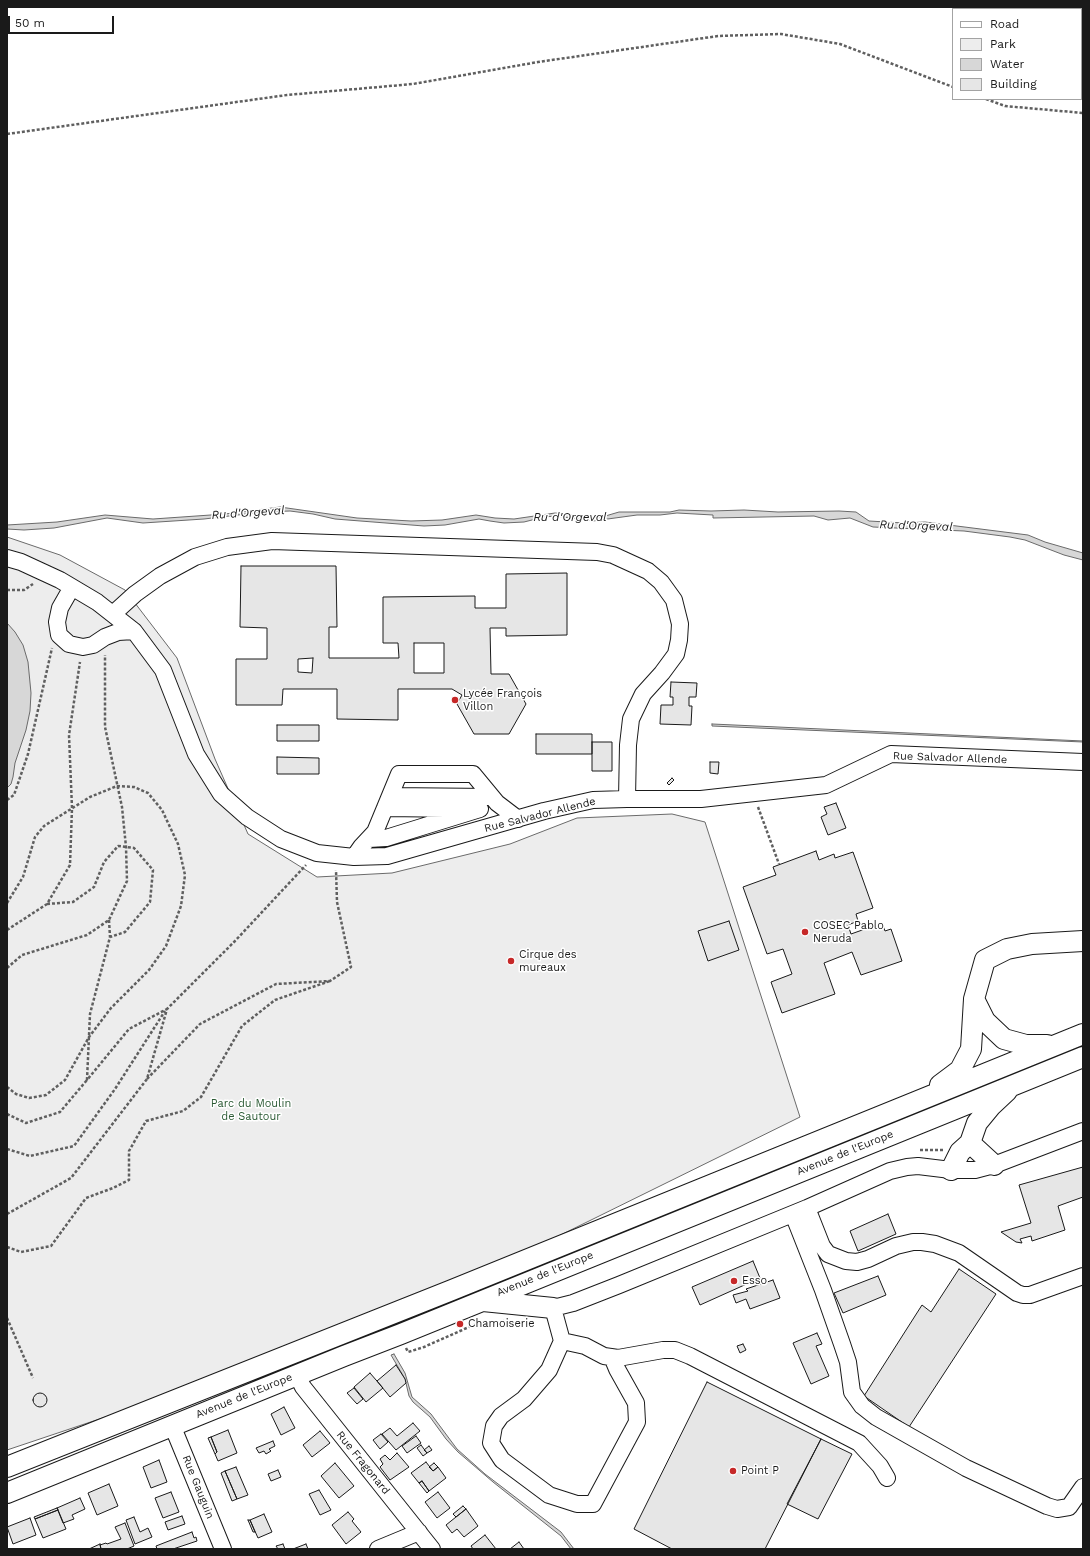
<!DOCTYPE html>
<meta charset="utf-8">
<style>
body{margin:0}
#map{position:relative;width:1090px;height:1556px;overflow:hidden;background:#fff;font-family:"Work Sans",sans-serif}
canvas{display:block}
.frame{position:absolute;inset:0;border:8px solid #1a1a1a;pointer-events:none}
.legend{position:absolute;left:952px;top:8px;width:130px;height:92px;box-sizing:border-box;background:#fff;border:1px solid #a3a3a3;margin:0;padding:5px 7px;list-style:none;font-size:12px;color:#1a1a1a}
.legend li{display:flex;align-items:center;gap:8px;height:20px}
.legend b{width:20px;border:1px solid #a3a3a3}
.scale{position:absolute;left:8px;top:16px;width:106px;height:18px;box-sizing:border-box;border:2px solid #1a1a1a;border-top:0;padding-left:5px;font-size:12px;line-height:14px;white-space:nowrap;color:#1a1a1a;-webkit-text-stroke:3px #fff;paint-order:stroke}
</style>
<div id="map">
<canvas width="1090" height="1556"></canvas>
<div class="frame"></div>
<ul class="legend">
<li><b style="height:5px;background:#fff"></b>Road</li>
<li><b style="height:11px;background:#ededed"></b>Park</li>
<li><b style="height:11px;background:#d7d7d7"></b>Water</li>
<li><b style="height:11px;background:#e6e6e6"></b>Building</li>
</ul>
<div class="scale">50 m</div>
</div>
<script>
const c = document.querySelector('canvas').getContext('2d');
c.lineJoin = 'round';
function fillPath(path, color) { c.fillStyle = color; c.fill(path, 'evenodd'); }
const toPath = rows => new Path2D(rows.map(r => 'M' + r).join(''));
function strokePath(path, color, width, dash) { c.strokeStyle = color; c.lineWidth = width; c.lineCap = dash ? 'butt' : 'round'; c.setLineDash(dash || []); c.stroke(path); }
function write(font, color, halo, rows, align = 'center') {
  c.font = font + ' "Work Sans",sans-serif'; c.lineWidth = 3; c.setLineDash([]); c.textBaseline = 'middle'; c.strokeStyle = halo; c.fillStyle = color; for (const [text, x, y, turn = 0] of rows) {
    c.save(); c.translate(x, y); c.rotate((+turn || 0) * Math.PI / 180); c.textAlign = isNaN(turn) ? turn : align; if (halo) c.strokeText(text, 0, 0); c.fillText(text, 0, 0); c.restore();
  }
}
const green = toPath([
 [7,537,60,555,125,590,177,658,215,759,248,834,317,877,392,873,510,844,577,818,672,814,705,822,800,1117,374,1327,7,1450,7,537]
]);
fillPath(green, '#ededed');
strokePath(green, '#6a6a6a', 1);
const water = toPath([
 [280,507,357,518,411,521,442,520,476,515,495,518,514,519,555,513,591,517,602,517,619,512,670,512,679,510,711,511,744,510,778,512,839,511,856,512,869,521,904,523,925,522,1028,535,1045,542,1083,553,1083,560,1064,555,1025,540,1010,537,964,531,873,527,850,518,828,520,814,516,713,518,713,515,677,513,660,515,637,515,593,521,556,516,544,517,524,522,504,523,490,521,479,519,445,525,424,526,335,519,313,514,290,511,263,512,204,519,143,523,107,518,54,528,24,530,7,529,7,525,57,522,105,515,153,519,225,514,280,507],
 [7,623,15,632,23,645,28,662,31,693,30,711,26,730,15,763,13,777,11,784,7,788,7,623],
 [712,724,1083,741,1083,742,712,726,712,724],
 [394,1354,405,1373,412,1397,431,1414,457,1449,485,1474,561,1532,574,1549,571,1549,561,1536,493,1482,458,1452,446,1439,430,1417,413,1402,409,1396,405,1379,391,1355,394,1354]
]);
fillPath(water, '#d7d7d7');
strokePath(water, '#6a6a6a', 1);
const building = toPath([
 [241,566,336,566,337,627,329,627,329,658,399,658,398,643,383,643,383,597,475,596,475,608,506,608,506,574,567,573,567,635,506,636,506,628,490,628,491,674,509,674,526,704,509,734,474,734,457,704,462,695,452,689,398,689,398,720,337,719,337,689,283,689,282,705,236,705,236,659,267,659,267,628,240,627,241,566],
 [414,643,444,643,444,673,414,673,414,643],
 [313,658,312,673,298,672,298,659,313,658],
 [671,682,697,683,696,697,689,697,689,706,692,706,691,725,660,724,661,705,673,705,673,697,670,697,671,682],
 [277,725,319,725,319,741,277,741,277,725],
 [536,734,592,734,592,754,536,754,536,734],
 [592,742,612,742,612,771,592,771,592,742],
 [277,757,319,758,319,774,277,774,277,757],
 [710,762,719,762,718,774,710,773,710,762],
 [672,778,674,780,669,785,667,783,672,778],
 [836,803,846,828,828,835,821,817,827,814,824,807,836,803],
 [816,851,819,860,834,854,835,858,853,852,873,908,856,914,858,921,848,925,851,934,882,923,885,931,891,929,902,961,861,975,852,952,824,963,835,994,782,1013,771,982,792,974,783,949,767,954,743,887,776,875,773,867,816,851],
 [729,921,739,950,708,961,698,931,729,921],
 [1083,1167,1083,1197,1058,1206,1065,1230,1032,1241,1031,1236,1020,1239,1022,1243,1016,1242,1001,1232,1031,1223,1019,1185,1083,1167],
 [888,1214,896,1234,858,1251,850,1231,888,1214],
 [753,1261,760,1278,700,1305,692,1287,753,1261],
 [959,1269,996,1294,909,1427,864,1396,922,1305,931,1312,959,1269],
 [878,1276,886,1295,843,1313,834,1293,878,1276],
 [773,1280,780,1298,750,1309,746,1299,736,1303,733,1295,748,1291,746,1289,773,1280],
 [817,1333,822,1344,816,1346,829,1376,811,1384,793,1343,817,1333],
 [743,1344,746,1350,740,1353,737,1346,743,1344],
 [396,1365,405,1379,406,1383,390,1397,377,1381,396,1365],
 [370,1373,383,1388,366,1402,354,1387,370,1373],
 [707,1382,821,1439,765,1549,672,1549,634,1529,707,1382],
 [354,1388,363,1399,357,1404,347,1393,354,1388],
 '33 1400a7 7 0 1 1 14 0a7 7 0 1 1-14 0Z',
 [284,1407,295,1428,281,1435,271,1414,284,1407],
 [413,1423,420,1431,396,1450,382,1434,390,1428,397,1436,413,1423],
 [228,1430,237,1453,218,1461,215,1454,217,1452,211,1437,228,1430],
 [320,1431,330,1443,312,1457,303,1445,320,1431],
 [381,1434,388,1442,380,1449,373,1440,381,1434],
 [416,1436,421,1443,407,1453,402,1446,416,1436],
 [211,1437,217,1452,215,1454,208,1438,211,1437],
 [821,1439,852,1454,818,1519,787,1504,821,1439],
 [273,1441,275,1446,269,1449,271,1451,266,1454,264,1451,259,1453,256,1448,273,1441],
 [421,1445,427,1453,423,1456,417,1448,421,1445],
 [429,1446,432,1450,427,1453,424,1450,429,1446],
 [397,1453,409,1467,390,1480,380,1467,383,1464,380,1459,385,1455,390,1460,397,1453],
 [159,1460,167,1482,151,1488,143,1467,159,1460],
 [426,1462,433,1471,438,1467,446,1478,429,1491,422,1481,419,1483,411,1473,426,1462],
 [335,1463,354,1486,339,1498,321,1476,335,1463],
 [434,1463,438,1467,433,1471,429,1467,434,1463],
 [236,1467,248,1495,237,1499,225,1471,236,1467],
 [278,1470,281,1477,271,1481,268,1474,278,1470],
 [225,1471,237,1499,232,1501,221,1473,225,1471],
 [422,1481,429,1491,427,1493,419,1483,422,1481],
 [109,1484,118,1506,97,1515,88,1493,109,1484],
 [319,1490,331,1510,320,1515,309,1494,319,1490],
 [171,1492,179,1512,163,1518,155,1498,171,1492],
 [438,1492,450,1508,437,1518,425,1502,438,1492],
 [80,1498,85,1509,72,1515,74,1519,63,1523,57,1508,80,1498],
 [463,1506,466,1509,456,1517,453,1514,463,1506],
 [57,1508,58,1510,35,1519,34,1517,57,1508],
 [466,1509,478,1526,464,1537,457,1529,452,1533,446,1525,466,1509],
 [58,1510,66,1529,43,1538,35,1519,58,1510],
 [348,1512,354,1519,352,1521,361,1532,346,1544,332,1525,348,1512],
 [264,1514,272,1532,258,1538,250,1520,264,1514],
 [182,1516,185,1524,168,1530,165,1522,182,1516],
 [134,1517,140,1532,148,1528,152,1537,135,1544,126,1520,134,1517],
 [30,1518,36,1535,13,1544,7,1527,30,1518],
 [248,1520,250,1520,255,1532,253,1532,248,1520],
 [125,1523,134,1546,127,1549,101,1549,100,1545,106,1543,107,1544,121,1539,115,1527,125,1523],
 [192,1532,194,1538,196,1537,197,1541,173,1549,157,1549,156,1546,192,1532],
 [485,1535,496,1549,473,1549,471,1546,485,1535],
 [519,1542,524,1549,510,1549,519,1542],
 [100,1544,101,1549,89,1549,100,1544],
 [283,1544,285,1549,278,1549,276,1546,283,1544],
 [306,1544,308,1549,293,1549,306,1544]
]);
fillPath(building, '#e6e6e6');
strokePath(building, '#1a1a1a', 1);
const minor = toPath([
 [7,558,21,562,60,580,97,602,134,631,163,670,196,754,221,794,247,817,281,839,317,853,354,857,387,856,544,811,593,800,627,799,701,799,826,785,891,754,1083,762],
 [72,587,60,608,57,622,59,635,69,644,83,647,93,645,105,637,118,632,134,631],
 [113,614,135,594,160,576,195,557,227,547,272,541,597,552,613,555,648,571,661,582,674,600,680,624,679,640,676,654,662,673,643,694,631,719,628,745,627,799],
 [390,796,491,797],
 [385,808,465,809],
 [369,839,386,838,480,809],
 [354,857,361,847,375,832,399,774,473,774,497,803,518,819],
 [807,1208,822,1246,828,1254,846,1261,857,1262,868,1259,896,1246,913,1242,922,1242,935,1244,959,1253,1017,1293,1023,1295,1030,1295,1083,1276],
 [793,1214,823,1290,842,1344,848,1362,852,1392,862,1406,876,1417,966,1468,1047,1506,1057,1509,1069,1507,1083,1487],
 [562,1341,549,1370,524,1399,501,1416,494,1426,491,1443,502,1460,549,1495,577,1504,593,1504,637,1422,636,1403,617,1369,612,1357],
 [297,1375,303,1387,432,1549],
 [172,1425,223,1549],
 [887,1478,880,1466,859,1443,690,1356,675,1350,663,1350,618,1358,604,1356,585,1346,562,1341,553,1308,573,1303,619,1285,807,1208,890,1171,907,1167,918,1166,951,1170,975,1170,994,1165,1083,1131],
 [378,1549,419,1532]
]);
const major = toPath([
 [974,999,985,1021,1004,1039,1026,1045,1047,1045],
 [940,1085,960,1070,971,1049,974,999,985,960,1007,949,1032,944,1083,941],
 [994,1165,970,1143,977,1123,991,1106,1007,1091],
 [951,1170,960,1152,970,1143],
 [483,1301,553,1308],
 [7,1467,452,1290,1083,1034],
 [7,1493,344,1356,401,1334,1083,1057]
]);
strokePath(minor, '#1a1a1a', 18);
strokePath(major, '#1a1a1a', 22);
strokePath(toPath([
 [986,99,1005,106,1083,113],
 [7,134,287,95,413,84,538,62,718,36,781,34,840,44,953,87],
 [7,590,24,590,33,584],
 [7,800,14,795,28,754,52,648],
 [758,807,779,864],
 [7,903,23,877,35,837,44,826,90,797,117,786,134,787,148,793,162,810,178,844,185,875,181,906,166,946,149,970,111,1008,89,1037,65,1080,46,1095,29,1098,16,1094,7,1087],
 [47,904,73,902,94,887,104,862,118,846,134,848,153,870,150,902,125,932,110,937,90,1014,87,1080,129,1029,167,1009],
 [109,920,110,937],
 [7,930,47,904,70,865,72,808,69,735,80,662],
 [7,968,22,955,87,935,109,920,127,881,126,847,122,807,105,727,105,655],
 [147,1079,200,1024,276,984,330,981,351,967,337,902,336,870],
 [7,1114,26,1123,60,1112,87,1080],
 [7,1149,30,1156,74,1146,115,1089,165,1011],
 [920,1150,943,1150],
 [7,1214,71,1178,147,1079,167,1009,235,941,306,865],
 [7,1247,21,1252,51,1246,86,1198,113,1188,129,1180,129,1151,146,1121,183,1111,201,1097,242,1026,275,1000,330,981],
 [7,1318,33,1378],
 [406,1348,408,1352,424,1347,478,1323,497,1323,504,1321]
]), '#5f5f5f', 2.5, [3, 2]);
strokePath(minor, '#fff', 16);
strokePath(major, '#fff', 20);
for (const [x, y, r, color] of [
 [455,700,4,"#c62828"],
 [805,932,4,"#c62828"],
 [511,961,4,"#c62828"],
 [734,1281,4,"#c62828"],
 [460,1324,4,"#c62828"],
 [733,1471,4,"#c62828"]
]) { const dot = new Path2D(); dot.arc(x, y, r, 0, 2 * Math.PI); c.fillStyle = color; c.fill(dot); strokePath(dot, '#fff', 1.5); }
write('11px', '#1a1a1a', '#fff', [
 ["Lycée François",463,694],
 ["Villon",463,707],
 ["COSEC Pablo",813,926],
 ["Neruda",813,939],
 ["Cirque des",519,955],
 ["mureaux",519,968],
 ["Esso",742,1281],
 ["Chamoiserie",468,1324],
 ["Point P",741,1471]
], 'left');
write('11px', '#1a1a1a', '#fff', [
 ["Rue Salvador Allende",950,758,2],
 ["Rue Salvador Allende",540,815,-14],
 ["Avenue de l'Europe",845,1153,-22],
 ["Avenue de l'Europe",545,1274,-22],
 ["Avenue de l'Europe",244,1396,-22],
 ["Rue Fragonard",363,1463,51],
 ["Rue Gauguin",198,1487,68]
]);
write('11px', '#2b5a34', '#fff', [
 ["Parc du Moulin",251,1104],
 ["de Sautour",251,1117]
]);
write('italic 12px', '#1a1a1a', '#fff', [
 ["Ru d'Orgeval",248,513,-4],
 ["Ru d'Orgeval",570,517],
 ["Ru d'Orgeval",916,526,2]
]);
</script>
